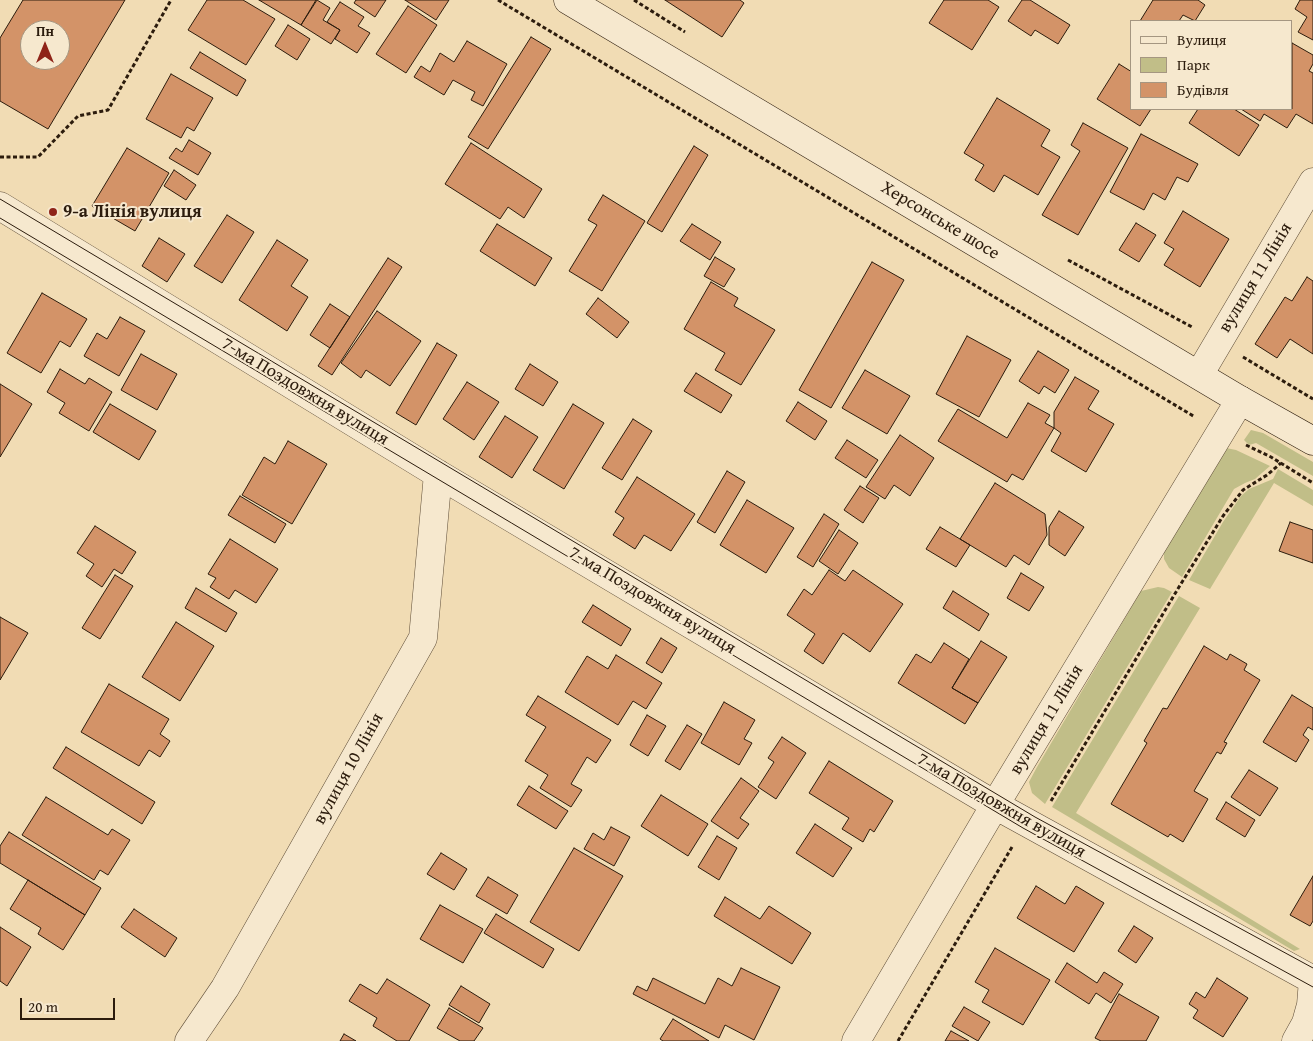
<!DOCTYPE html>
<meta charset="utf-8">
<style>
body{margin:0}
#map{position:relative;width:1313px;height:1041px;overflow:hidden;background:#f1dcb4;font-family:"Gentium Book Plus",serif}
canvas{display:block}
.legend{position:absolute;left:1130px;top:20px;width:162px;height:90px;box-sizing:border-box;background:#f6e8ce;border:1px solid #a59681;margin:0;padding:6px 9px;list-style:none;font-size:15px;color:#2c1c0d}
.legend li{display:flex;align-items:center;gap:10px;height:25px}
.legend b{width:25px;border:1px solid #a59681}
.north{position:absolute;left:20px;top:20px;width:50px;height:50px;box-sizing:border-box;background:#f6e8ce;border:1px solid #a59681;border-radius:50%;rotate:0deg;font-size:14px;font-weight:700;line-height:20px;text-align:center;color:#2c1c0d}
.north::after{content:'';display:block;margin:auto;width:18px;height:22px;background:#8f2418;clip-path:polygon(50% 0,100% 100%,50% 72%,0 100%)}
.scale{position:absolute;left:20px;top:998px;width:95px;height:22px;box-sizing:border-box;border:2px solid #2c1c0d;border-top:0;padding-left:6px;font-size:15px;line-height:18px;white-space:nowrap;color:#2c1c0d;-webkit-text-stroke:4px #f6e8ce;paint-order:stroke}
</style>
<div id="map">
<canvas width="1313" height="1041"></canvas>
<ul class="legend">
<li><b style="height:6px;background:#f6e8ce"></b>Вулиця</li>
<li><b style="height:14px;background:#c1be88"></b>Парк</li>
<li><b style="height:14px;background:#d39368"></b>Будівля</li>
</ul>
<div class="north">Пн</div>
<div class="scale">20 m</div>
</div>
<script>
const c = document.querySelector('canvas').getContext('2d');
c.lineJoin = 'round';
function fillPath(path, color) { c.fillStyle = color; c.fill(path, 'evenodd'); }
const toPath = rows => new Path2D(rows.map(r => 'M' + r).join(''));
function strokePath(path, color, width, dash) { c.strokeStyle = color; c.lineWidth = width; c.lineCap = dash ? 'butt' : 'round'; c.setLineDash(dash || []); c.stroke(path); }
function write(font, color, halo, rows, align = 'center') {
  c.font = font + ' "Gentium Book Plus",serif'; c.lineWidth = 4; c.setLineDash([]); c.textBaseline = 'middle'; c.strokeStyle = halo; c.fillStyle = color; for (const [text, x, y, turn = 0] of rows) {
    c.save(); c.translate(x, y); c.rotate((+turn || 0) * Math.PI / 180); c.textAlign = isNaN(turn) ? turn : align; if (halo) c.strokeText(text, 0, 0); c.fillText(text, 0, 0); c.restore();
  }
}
fillPath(toPath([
 [1251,430,1263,433,1313,462,1313,476,1256,443,1249,445,1244,440],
 [1226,448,1236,450,1270,466,1255,479,1245,483,1234,489,1182,577,1169,568,1164,559,1164,551],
 [1278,469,1313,490,1313,506,1274,483,1210,589,1189,580,1223,522,1241,496,1249,489,1273,479],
 [1158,587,1164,588,1172,592,1045,804,1032,793,1029,782,1037,767,1141,591],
 [1179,596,1200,608,1076,813,1300,949,1294,951,1052,807]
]), '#c1be88');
const building = toPath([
 [23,0,125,0,48,129,0,101,0,38,23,0],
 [30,30,60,30,60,60,30,60,30,30],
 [207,0,243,0,275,19,246,65,188,30,207,0],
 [259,0,316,0,301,25,259,0],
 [317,0,330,8,323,20,340,30,331,44,301,25,317,0],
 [356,0,386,0,375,17,354,3,356,0],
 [405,0,449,0,436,20,405,0],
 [665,0,740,0,744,3,722,37,665,0],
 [944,0,988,0,999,7,972,50,929,23,944,0],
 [1022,0,1030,0,1070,25,1058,44,1035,30,1031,36,1008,21,1022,0],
 [1153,0,1198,0,1205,5,1195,21,1183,15,1179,21,1140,21,1153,0],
 [1300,0,1313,0,1313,40,1298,32,1307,17,1295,9,1300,0],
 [340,2,364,17,358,26,370,33,357,53,335,39,340,30,327,22,340,2],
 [408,6,437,25,406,73,376,54,408,6],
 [288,25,310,39,297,60,275,46,288,25],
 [531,37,551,49,488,149,468,137,531,37],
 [467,41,507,64,483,106,471,100,475,92,453,80,444,95,414,77,421,66,430,72,440,53,454,62,467,41],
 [1292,43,1313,55,1313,64,1309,71,1313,73,1313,124,1296,114,1287,128,1264,114,1260,121,1241,109,1292,109,1292,43],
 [200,52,246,80,237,96,190,68,200,52],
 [1119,64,1132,72,1132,109,1151,109,1140,126,1097,99,1119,64],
 [171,74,213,98,194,131,187,127,181,138,146,119,171,74],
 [997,98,1050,130,1041,146,1060,157,1038,195,1004,175,994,192,975,180,984,165,964,153,997,98],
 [1198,109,1234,109,1259,125,1239,156,1189,123,1198,109],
 [1083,123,1128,148,1078,235,1042,215,1080,151,1071,145,1083,123],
 [1141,134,1198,164,1188,182,1177,177,1165,200,1153,193,1144,210,1110,192,1141,134],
 [189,140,211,153,198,175,169,158,176,148,182,152,189,140],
 [471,143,542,189,524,218,508,207,500,219,445,184,471,143],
 [694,146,708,155,662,232,647,223,694,146],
 [127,148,169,173,135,231,92,206,127,148],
 [174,170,196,185,186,200,164,186,174,170],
 [603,195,645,221,602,291,569,271,597,225,588,220,603,195],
 [1183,211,1229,239,1200,287,1164,265,1174,249,1164,243,1183,211],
 [227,215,254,232,222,283,194,266,227,215],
 [1136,223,1156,235,1139,262,1119,250,1136,223],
 [497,224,552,258,535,286,480,251,497,224],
 [692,224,721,242,710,260,680,241,692,224],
 [159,238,185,254,167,282,142,266,159,238],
 [277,240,308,260,291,286,308,297,287,331,239,300,277,240],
 [715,257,735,269,724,287,704,276,715,257],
 [388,258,402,267,332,375,318,366,388,258],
 [872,262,904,280,831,408,799,390,872,262],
 [1307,277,1313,281,1313,354,1290,339,1277,358,1255,344,1285,297,1292,301,1307,277],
 [711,282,738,298,734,306,775,330,741,385,715,370,725,353,684,329,711,282],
 [42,293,87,319,70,347,60,341,41,373,7,353,42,293],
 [598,298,629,322,617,338,586,314,598,298],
 [330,304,350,317,330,348,310,335,330,304],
 [377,311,421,341,390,386,366,370,361,378,341,363,377,311],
 [120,317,145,331,119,376,84,356,97,333,107,339,120,317],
 [967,336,1011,360,979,417,936,394,967,336],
 [437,343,457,355,416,425,396,413,437,343],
 [1038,351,1069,370,1055,393,1044,386,1039,394,1019,381,1038,351],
 [141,354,177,374,157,410,121,390,141,354],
 [530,364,558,382,543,406,515,389,530,364],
 [60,369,85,384,89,378,112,392,89,431,59,413,65,403,47,392,60,369],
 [865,370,910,396,887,434,842,408,865,370],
 [696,373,732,395,721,413,684,391,696,373],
 [1075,377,1099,391,1088,409,1114,424,1086,472,1051,451,1061,433,1054,428,1054,412,1075,377],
 [467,382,499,402,474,440,443,419,467,382],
 [0,384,32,404,0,457,0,384],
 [798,402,827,421,815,440,786,421,798,402],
 [1028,403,1050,415,1045,423,1054,428,1023,480,1012,474,1007,482,938,441,958,409,1007,438,1028,403],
 [110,404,156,431,139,460,93,432,110,404],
 [573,404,604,423,564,489,533,470,573,404],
 [505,416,538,437,512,478,479,457,505,416],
 [633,419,652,431,622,480,602,468,633,419],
 [900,435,934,458,910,496,894,485,885,499,866,487,900,435],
 [847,440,878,460,866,478,835,458,847,440],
 [288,441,327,464,292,524,242,495,264,457,275,464,288,441],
 [727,471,745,482,715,533,697,522,727,471],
 [637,477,695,514,671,551,644,535,635,549,613,535,624,518,615,512,637,477],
 [995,483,1045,514,1047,535,1029,565,1014,555,1006,567,960,539,995,483],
 [860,486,879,498,863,523,844,510,860,486],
 [240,496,286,524,275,543,228,515,240,496],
 [747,500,794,528,766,573,720,545,747,500],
 [1059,511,1084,527,1065,556,1049,545,1049,527,1059,511],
 [824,514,839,524,813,567,797,557,824,514],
 [1290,522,1313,530,1313,563,1279,551,1290,522],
 [95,526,136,552,122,574,114,569,102,587,86,576,94,564,77,553,95,526],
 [940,527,970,545,956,567,926,549,940,527],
 [839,530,858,543,838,574,819,561,839,530],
 [230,539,278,569,256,603,235,590,229,599,210,587,216,578,208,574,230,539],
 [829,570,845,581,853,570,903,604,870,652,843,633,823,664,804,651,815,634,787,615,804,589,812,595,829,570],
 [1021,573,1044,587,1029,611,1007,598,1021,573],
 [115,575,133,586,100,639,82,628,115,575],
 [196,588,237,613,226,632,185,608,196,588],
 [953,591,989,614,979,631,943,608,953,591],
 [593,605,631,629,621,646,582,622,593,605],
 [0,617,28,633,0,680,0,617],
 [176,622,214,646,180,701,142,677,176,622],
 [661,638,677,648,662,673,646,663,661,638],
 [981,641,1007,657,978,703,952,688,981,641],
 [944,643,969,659,952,688,978,703,965,724,898,683,916,654,931,663,944,643],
 [1204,646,1227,660,1230,654,1247,664,1244,670,1260,680,1224,742,1227,743,1221,754,1217,752,1194,791,1208,799,1183,842,1170,834,1168,837,1111,804,1147,743,1144,741,1163,708,1167,709,1204,646],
 [616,655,662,683,646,709,633,701,618,725,565,692,587,656,608,669,616,655],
 [109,684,169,719,160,734,170,741,160,757,149,750,139,766,81,732,109,684],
 [1292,695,1313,708,1313,730,1308,727,1303,735,1309,740,1296,762,1263,742,1292,695],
 [538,696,611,740,596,763,587,757,571,784,582,790,571,807,540,788,548,775,525,761,546,727,526,715,538,696],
 [724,702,755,720,744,739,752,743,739,765,701,743,724,702],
 [647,715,666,726,648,756,630,745,647,715],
 [687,725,702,734,680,770,665,761,687,725],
 [782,737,806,753,776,799,758,787,774,762,768,758,782,737],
 [66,747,155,802,142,824,53,768,66,747],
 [829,761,893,801,874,832,870,829,863,842,842,829,849,818,809,793,829,761],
 [1249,770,1278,788,1260,816,1231,797,1249,770],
 [741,778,759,791,740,818,749,824,738,839,711,821,741,778],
 [529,786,568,811,556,829,517,805,529,786],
 [661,795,708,824,688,856,641,826,661,795],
 [46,797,108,835,112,829,130,840,108,875,100,870,94,880,22,835,46,797],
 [1226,802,1255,820,1245,837,1216,819,1226,802],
 [815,824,852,848,833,877,796,853,815,824],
 [611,827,630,837,614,866,584,849,593,833,604,840,611,827],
 [9,832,101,888,85,915,0,863,0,846,9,832],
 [717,836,737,848,719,880,698,867,717,836],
 [574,848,623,876,579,951,530,922,574,848],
 [441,853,467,869,454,890,427,874,441,853],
 [1313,876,1313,921,1310,926,1290,915,1313,876],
 [488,877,518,895,507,914,476,896,488,877],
 [28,880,85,915,63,950,38,934,41,928,10,909,28,880],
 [1036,886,1065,904,1076,886,1104,903,1074,952,1017,918,1036,886],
 [725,897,760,919,769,906,811,933,792,964,714,916,725,897],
 [440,905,483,929,463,963,420,939,440,905],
 [134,909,177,938,165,957,121,927,134,909],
 [496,914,554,949,543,968,484,933,496,914],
 [1134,926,1153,938,1136,963,1118,951,1134,926],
 [0,927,31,947,7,986,0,981,0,927],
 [995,948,1050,980,1023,1025,982,1002,989,990,975,982,995,948],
 [1067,963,1097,983,1104,972,1123,984,1111,1003,1096,993,1089,1004,1055,982,1067,963],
 [741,968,780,987,754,1040,725,1025,719,1038,633,994,637,986,647,991,653,978,705,1004,718,978,732,986,741,968],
 [1217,978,1248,998,1223,1037,1193,1018,1198,1010,1189,1004,1196,992,1205,998,1217,978],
 [387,979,430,1005,409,1041,397,1041,373,1026,377,1018,349,1001,360,984,377,994,387,979],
 [461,986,490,1004,479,1023,449,1005,461,986],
 [1119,994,1159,1017,1146,1041,1101,1041,1095,1038,1119,994],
 [964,1007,990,1022,978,1041,952,1026,964,1007],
 [449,1008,483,1028,474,1041,460,1041,437,1028,449,1008],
 [673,1019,709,1041,663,1041,660,1039,673,1019],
 [951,1031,969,1041,945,1041,951,1031],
 [344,1034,356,1041,340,1041,344,1034]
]);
fillPath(building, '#d39368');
strokePath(building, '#2c1c0d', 1);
const minor = toPath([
 [0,206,438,474,995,805,1313,980,1311,1005,1306,1023,1296,1041],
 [1199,375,1313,182],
 [189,1041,225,988,423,638,438,474],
 [856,1041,995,805,1240,400]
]);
const secondary = toPath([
 [568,0,1240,400,1313,441]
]);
strokePath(minor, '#5d4c37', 29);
strokePath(secondary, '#2c1c0d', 29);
strokePath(toPath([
 [498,0,1195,417],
 [634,0,685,32],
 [0,157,38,157,78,116,108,110,171,0],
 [1068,260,1192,327],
 [1243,357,1313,399],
 [1246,445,1271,457,1313,483],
 [1051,801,1179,587,1223,516,1243,490,1267,475,1281,463],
 [898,1041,1012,847]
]), '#2c1c0d', 3, [4, 2.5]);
strokePath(minor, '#f6e8ce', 28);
strokePath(secondary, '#f6e8ce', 28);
strokePath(toPath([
 [0,199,1035,817,1313,968],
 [0,218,1023,828,1313,987]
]), '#2c1c0d', 1);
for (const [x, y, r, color] of [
 [53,212,5,"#8f2418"]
]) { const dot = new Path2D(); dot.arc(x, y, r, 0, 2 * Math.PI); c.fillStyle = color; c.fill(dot); strokePath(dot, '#f6e8ce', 2); }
write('bold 18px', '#2c1c0d', '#f6e8ce', [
 ["9-а Лінія вулиця",63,212]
], 'left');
write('18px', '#2c1c0d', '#f6e8ce', [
 ["Херсонське шосе",940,221,31],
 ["вулиця 11 Лінія",1256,278,-59],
 ["7-ма Поздовжня вулиця",305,392,31],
 ["7-ма Поздовжня вулиця",652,601,31],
 ["вулиця 11 Лінія",1047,720,-59],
 ["вулиця 10 Лінія",349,769,-61],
 ["7-ма Поздовжня вулиця",1001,806,30]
]);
</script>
